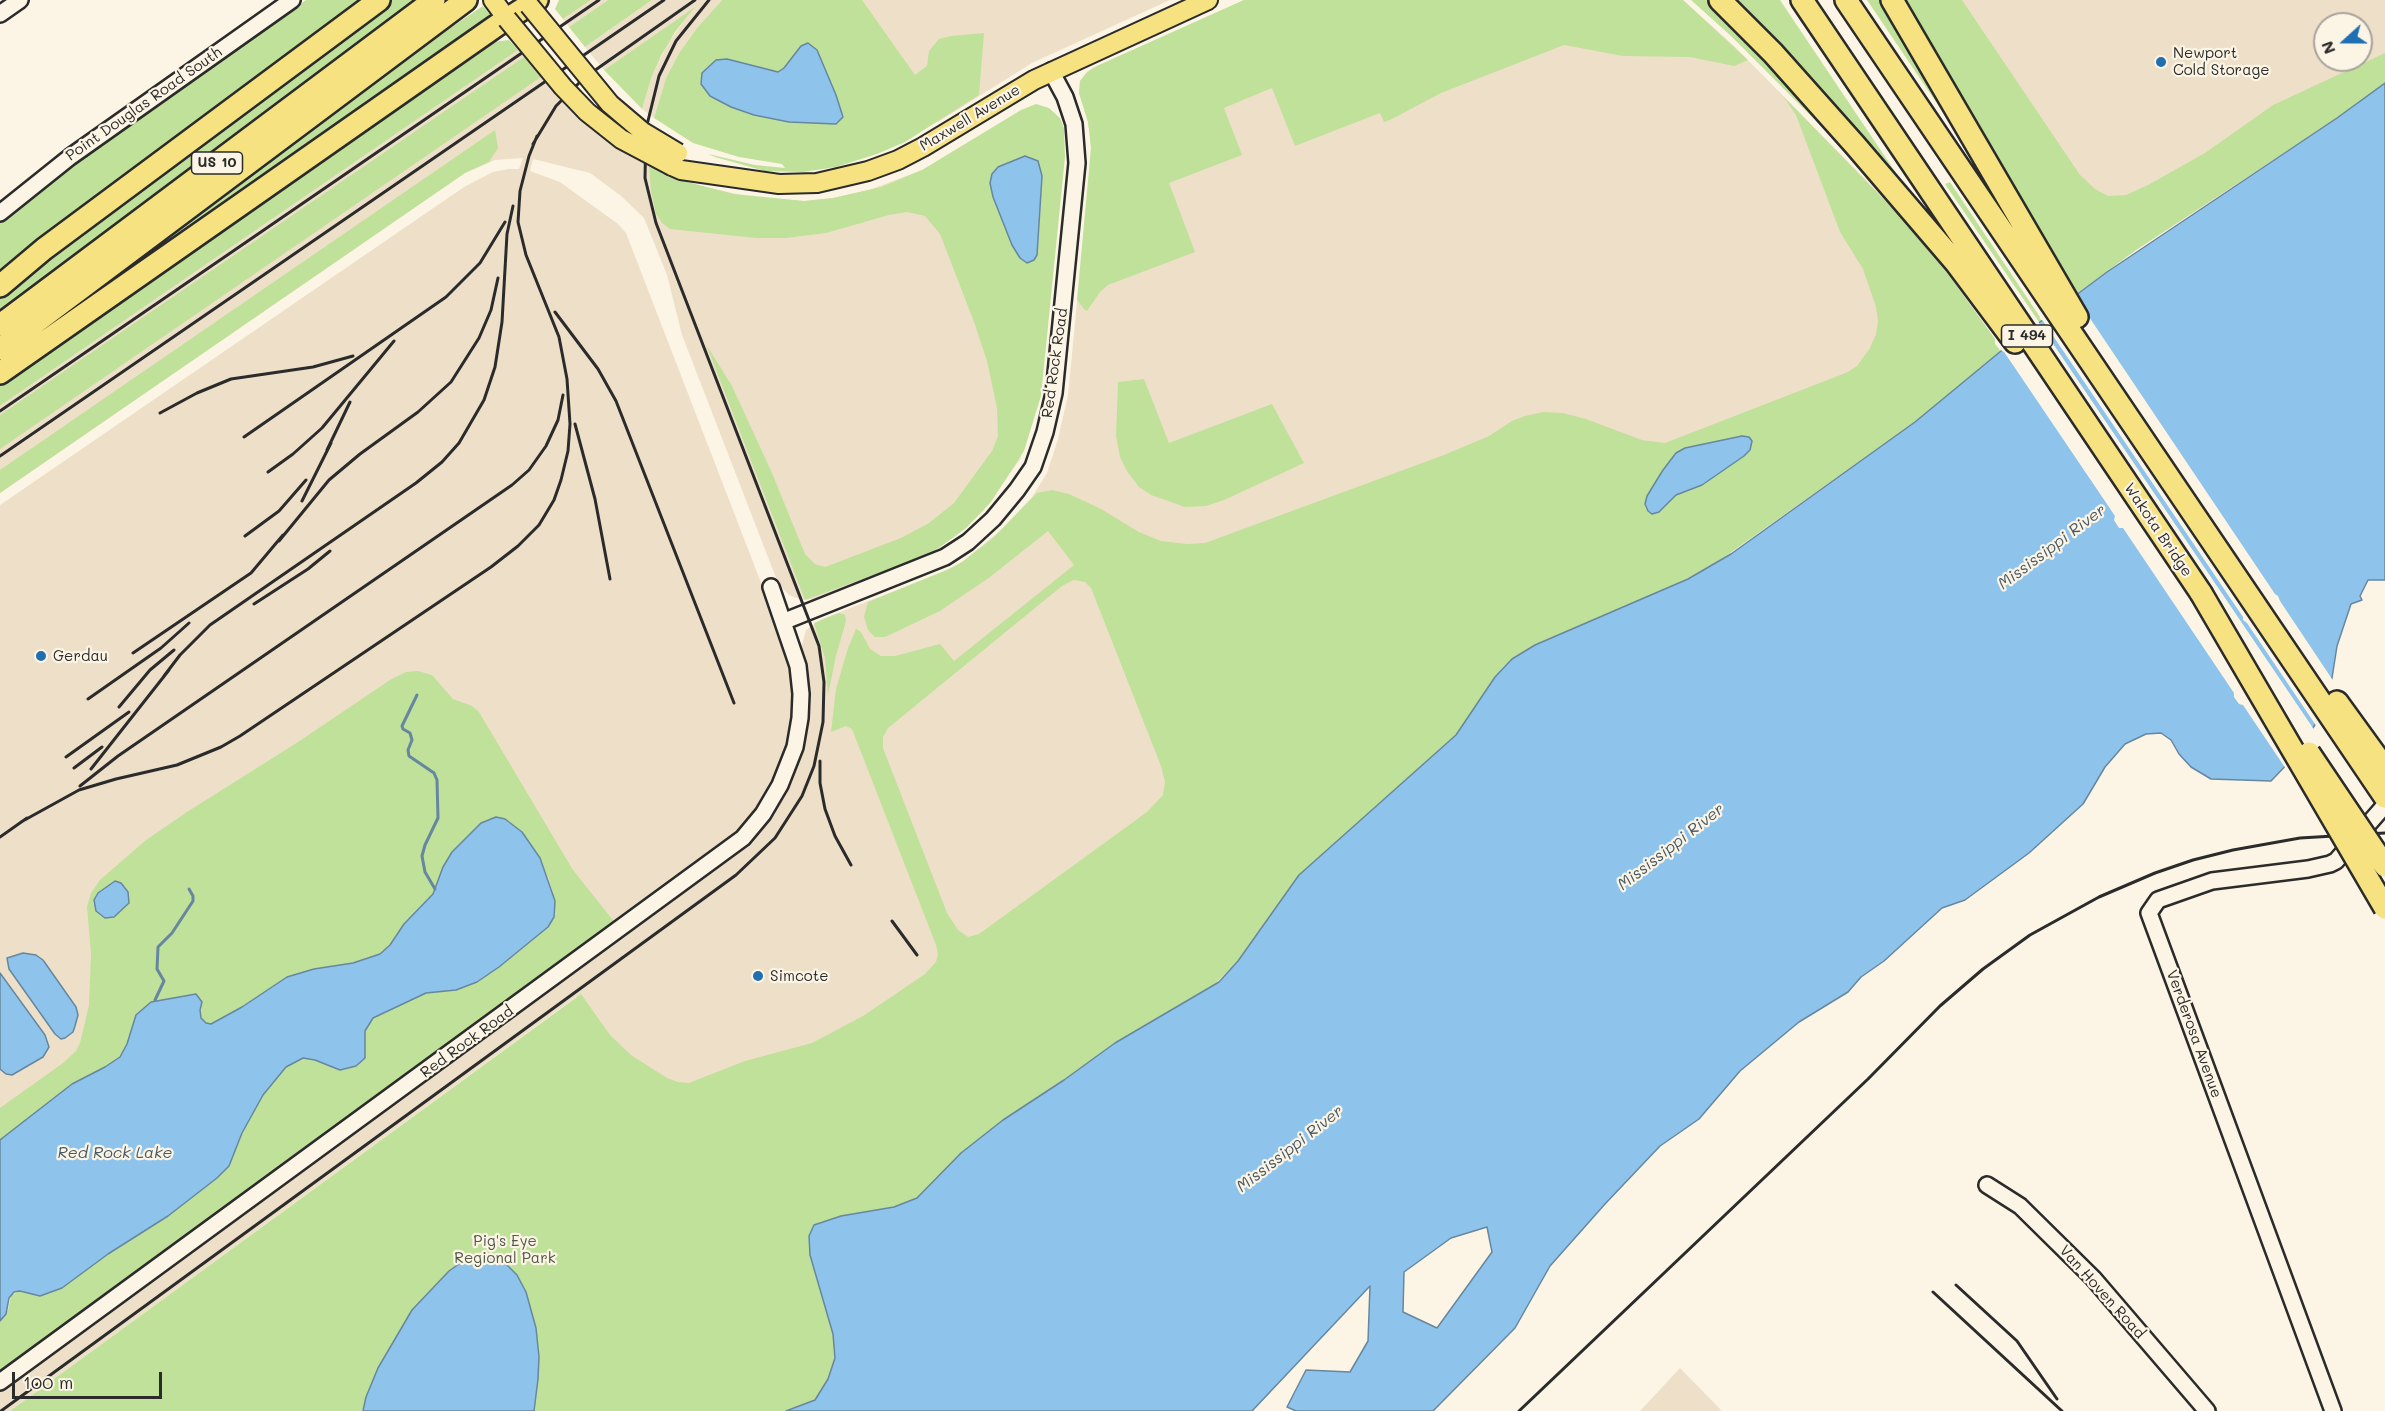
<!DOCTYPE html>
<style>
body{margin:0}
#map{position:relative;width:2385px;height:1411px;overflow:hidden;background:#fcf5e5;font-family:Mali,sans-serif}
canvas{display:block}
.north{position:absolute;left:2313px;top:12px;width:60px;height:60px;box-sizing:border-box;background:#fcf5e5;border:2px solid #a8a49b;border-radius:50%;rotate:249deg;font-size:16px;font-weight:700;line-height:24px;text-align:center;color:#2b2b2b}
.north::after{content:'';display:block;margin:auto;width:21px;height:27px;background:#1f6fb2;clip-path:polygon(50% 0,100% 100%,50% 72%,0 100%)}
.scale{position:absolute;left:12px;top:1372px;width:150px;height:27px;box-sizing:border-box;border:3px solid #2b2b2b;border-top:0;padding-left:8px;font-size:18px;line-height:21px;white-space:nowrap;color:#2b2b2b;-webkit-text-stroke:4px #fcf5e5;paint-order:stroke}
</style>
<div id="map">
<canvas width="2385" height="1411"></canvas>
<div class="north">N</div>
<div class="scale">100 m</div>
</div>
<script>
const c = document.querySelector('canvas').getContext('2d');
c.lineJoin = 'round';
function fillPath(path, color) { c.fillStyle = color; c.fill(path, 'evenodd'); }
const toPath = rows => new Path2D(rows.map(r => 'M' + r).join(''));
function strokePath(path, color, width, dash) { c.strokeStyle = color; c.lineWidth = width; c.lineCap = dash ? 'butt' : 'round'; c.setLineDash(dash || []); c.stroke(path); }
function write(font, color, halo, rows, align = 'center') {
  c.font = font + ' Mali,sans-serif'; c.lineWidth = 4.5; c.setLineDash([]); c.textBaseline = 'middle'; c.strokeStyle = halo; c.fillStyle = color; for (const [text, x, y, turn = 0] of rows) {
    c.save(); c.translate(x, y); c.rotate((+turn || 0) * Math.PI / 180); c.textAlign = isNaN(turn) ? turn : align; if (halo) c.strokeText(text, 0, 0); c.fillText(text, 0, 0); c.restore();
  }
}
fillPath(toPath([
 [591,0,608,0,569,27,563,19],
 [652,0,722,0,697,28,679,53,666,78,654,118,642,109,652,76,668,43,693,9,604,70,585,47],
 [852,0,1170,0,1032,63,938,122],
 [1244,0,1683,0,1733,45,1876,190,1935,257,1859,372,1654,451,653,1184,576,997,10,1411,0,1411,0,1391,732,857,753,838,781,799,803,741,808,701,802,645,806,630,822,619,943,572,962,562,1001,530,1032,497,1047,473,1058,439,1068,395,1090,168,1091,141,1088,122,1079,93,1080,81,1092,68],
 [1923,0,2385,0,2385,83,2337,118,2136,250],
 [2325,24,2361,24,2361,60,2325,60],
 [518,50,568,107,606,139,643,163,698,185,745,196,804,201,833,198,869,190,922,170,1021,458,984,510,966,528,933,552,813,599,802,600,789,595,778,583,682,335,667,275,644,218,621,196,590,173,533,159,530,171,560,182,618,224,626,233,777,624,790,668,792,712,785,750,770,788,759,806,732,838,562,962,548,927,443,867,433,894,398,932,386,950,0,1140,0,505,464,187,493,172,508,169,519,169,523,158,495,160,465,173,0,493,0,406],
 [1680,1368,1722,1411,1640,1411]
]), '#eee0c8');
fillPath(toPath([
 [306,0,371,0,0,283,0,222,76,162],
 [389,0,418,0,0,312,0,292],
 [559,0,591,0,563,19,555,9],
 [608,0,652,0,585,47,569,27],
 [722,0,862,0,915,75,927,66,929,51,939,39,951,36,984,33,979,95,905,142,877,154,836,167,803,172,765,171,715,157,708,154,755,165,785,168,782,164,739,157,693,143,654,118,666,78,679,53,697,28],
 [1244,0,1683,0,1748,60,1734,66,1690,57,1623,56,1564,45,1441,93,1390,120,1384,122,1380,113,1295,146,1272,88,1224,108,1242,155,1169,183,1195,252,1108,285,1100,292,1087,311,1084,309,1077,300,1091,148,1088,122,1079,93,1080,81,1087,72,1097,66],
 [1691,0,1708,0,1731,21,1871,176,1731,36],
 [1730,0,1780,0,1900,179,1895,182],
 [1867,0,1885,0,1971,155,1944,114],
 [1899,0,1962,0,2080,175,2095,189,2108,196,2126,195,2148,185,2205,153,2273,105,2385,53,2385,83,2337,118,2136,250,2075,295],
 [483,6,491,16,366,101,288,164,0,362,429,42],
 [695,7,675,32,662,54,652,76,642,109,604,70],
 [509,40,518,50,0,406,0,385,304,171,493,42],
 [524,57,541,77,0,449,0,415],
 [1783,96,1898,214,1949,275,1995,339,1995,344,2001,351,1915,422,1709,568,1504,666,1456,735,1299,875,1238,961,1212,987,1115,1043,1064,1080,1003,1120,961,1153,917,1198,894,1207,820,1222,809,1235,809,1245,833,1334,835,1358,828,1379,815,1400,786,1411,10,1411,581,994,610,1035,631,1055,667,1078,678,1082,689,1083,745,1061,812,1043,863,1016,925,974,936,962,938,954,936,945,852,729,846,726,831,732,836,689,848,648,856,629,861,632,870,649,881,656,895,656,940,644,954,661,1074,565,1048,531,990,577,940,611,885,637,875,637,868,630,864,617,868,602,949,569,962,562,993,538,1037,493,1052,490,1069,494,1101,509,1139,532,1161,541,1187,544,1205,543,1444,455,1489,436,1512,421,1525,416,1543,412,1563,413,1586,419,1642,440,1665,443,1848,372,1857,366,1870,348,1876,334,1878,321,1876,307,1863,269,1840,232,1796,115],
 [1742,436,1752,441,1750,451,1744,456,1702,485,1676,495,1661,511,1650,513,1648,511,1645,507,1662,470,1679,451],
 [1074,580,1085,582,1091,588,1161,766,1165,782,1163,795,1147,812,979,934,968,937,958,930,947,913,883,748,883,737,888,728,1062,586],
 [1036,104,1049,108,1060,118,1064,128,1065,157,1041,396,1024,451,991,502,966,528,940,547,925,556,805,600,706,344,732,386,772,473,805,554,815,564,825,567,901,538,929,523,954,503,992,451,998,436,997,408,987,361,974,322,940,234,925,216,907,212,889,215,826,233,786,238,756,238,670,229,662,223,656,214,651,191,649,166,687,182,734,194,804,201,833,198,881,187,922,170,1021,110],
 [495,130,498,148,489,162,465,173,0,493,0,470],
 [1950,182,2042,320,2039,322,1945,184],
 [1144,379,1169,443,1272,404,1304,463,1224,500,1206,506,1185,507,1151,495,1139,487,1127,471,1120,457,1116,436,1118,382],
 [839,613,845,615,846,621,836,656,828,695,825,658,814,623],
 [418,671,432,675,453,699,472,706,479,712,573,870,616,924,0,1372,0,1321,8,1310,11,1295,20,1291,44,1295,62,1288,108,1254,168,1216,217,1178,229,1166,242,1133,263,1095,286,1067,303,1058,315,1060,340,1070,356,1066,365,1058,365,1031,373,1018,426,993,456,990,477,982,499,967,548,927,555,901,549,879,535,850,522,832,505,819,496,817,486,820,452,852,443,867,433,894,404,924,390,945,380,954,353,963,314,969,287,977,242,1007,211,1024,206,1023,201,1018,200,1010,201,1005,196,994,151,1002,136,1015,127,1044,120,1057,105,1067,72,1084,0,1140,0,1108,63,1063,76,1051,80,1043,89,1005,91,954,87,907,91,893,100,880,146,840,187,812,298,742,390,680,406,672],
 [125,887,129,896,105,918,100,915,93,903,95,897]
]), '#c0e19a');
const water = toPath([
 [808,43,817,50,836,95,843,117,836,124,789,122,754,115,731,107,710,96,701,84,702,73,716,60,727,59,778,72,784,68,801,46,808,43],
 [2385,83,2385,580,2368,580,2360,596,2362,600,2351,604,2337,646,2332,678,2320,717,2294,757,2271,781,2211,779,2191,767,2179,754,2171,740,2161,733,2146,734,2125,744,2105,767,2083,804,2029,853,1965,900,1942,908,1884,961,1861,977,1848,992,1799,1022,1740,1071,1699,1119,1660,1146,1605,1204,1550,1266,1515,1328,1433,1411,1296,1411,1287,1407,1306,1370,1350,1372,1368,1341,1370,1286,1252,1411,786,1411,815,1400,828,1379,835,1358,833,1334,810,1255,809,1236,814,1225,841,1216,894,1207,917,1198,961,1153,1003,1120,1064,1080,1115,1043,1219,982,1238,961,1299,875,1456,735,1495,677,1512,659,1535,645,1688,579,1731,554,1915,422,2001,351,2107,272,2337,118,2385,83],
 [1487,1227,1492,1252,1437,1328,1403,1312,1404,1272,1451,1238,1487,1227],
 [1025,156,1038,161,1042,176,1037,255,1034,260,1027,263,1020,258,1012,245,993,197,990,183,992,174,998,167,1025,156],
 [1742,436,1749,437,1752,441,1750,450,1744,456,1702,485,1676,495,1659,512,1652,514,1648,511,1645,504,1647,496,1663,470,1676,453,1685,448,1742,436],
 [496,817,505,819,522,832,540,858,555,901,554,917,548,927,499,967,477,982,456,990,426,993,373,1018,365,1031,365,1058,356,1066,340,1070,315,1060,303,1058,286,1067,263,1095,242,1133,229,1166,217,1178,168,1216,108,1254,62,1288,40,1296,20,1291,14,1292,9,1298,6,1314,0,1321,0,1140,72,1084,105,1067,120,1057,127,1044,136,1015,151,1002,196,994,202,1002,200,1010,201,1018,206,1023,211,1024,242,1007,287,977,314,969,353,963,380,954,390,945,404,924,433,894,443,867,452,852,481,823,496,817],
 [115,881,121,883,128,892,129,903,114,917,105,918,96,911,94,900,98,893,115,881],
 [23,953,36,955,43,960,76,1007,78,1015,75,1026,73,1032,65,1038,61,1039,55,1034,9,969,7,958,23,953],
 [0,973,45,1035,49,1047,43,1057,12,1075,6,1074,0,1069,0,973],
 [481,1255,505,1263,517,1275,526,1292,536,1328,539,1357,538,1379,534,1411,363,1411,366,1397,378,1368,412,1310,449,1271,466,1259,481,1255]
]);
fillPath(water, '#8ec4ec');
strokePath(water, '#66879f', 1.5);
fillPath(toPath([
 [2073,293,2275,594,2278,596,2280,601,2334,682,2323,719,2317,727,2247,623,2243,620,2243,617,2043,321,2039,318],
 [2037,320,2315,731,2296,759,2286,769,2243,705,2239,704,2234,697,2234,693,2123,528,2119,528,2114,520,2115,516,2013,365,2004,352,1999,349]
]), '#fcf5e5');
strokePath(toPath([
 [417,695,402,726,403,729,410,733,412,740,408,750,409,756,434,773,437,780,438,818,425,845,422,856,425,872,435,889],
 [155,1000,164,981,157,969,158,947,172,933,193,901,193,896,189,889]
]), '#66879f', 3);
const minor = toPath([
 [0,14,20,0],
 [0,213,70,157,292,0],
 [785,621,945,557,968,542,993,519,1017,490,1033,467,1045,432,1054,393,1077,163,1074,124,1065,97,1051,71],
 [1987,1185,2020,1206,2093,1278,2207,1411],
 [0,1382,743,838,763,814,780,785,795,747,800,718,801,694,798,666,771,587],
 [2333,1411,2149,913,2158,900,2212,881,2308,869,2330,864,2336,861,2385,805]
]);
const major = toPath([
 [493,0,507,19],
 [672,166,681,170,779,184,817,183,868,171,898,160,923,147,1034,80,1208,0]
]);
const highway = toPath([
 [1720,0,1773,53,1855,145,1956,263,2015,342],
 [1802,0,2201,593],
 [1846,0,2385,797],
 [1892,0,2077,317],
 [0,286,44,249,379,0],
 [0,325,434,0],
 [0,349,466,0],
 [0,373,496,26,537,0],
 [2337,702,2385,768]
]);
strokePath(minor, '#2b2b2b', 20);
strokePath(major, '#2b2b2b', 22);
strokePath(highway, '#2b2b2b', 26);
strokePath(minor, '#fcf5e5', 15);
strokePath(major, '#f7e281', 18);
strokePath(highway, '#f7e281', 21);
strokePath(toPath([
 [533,144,556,106,584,78,695,0],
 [555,312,598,369,616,401,734,703],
 [0,411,599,0],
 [160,413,197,393,231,379,313,367,353,356],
 [575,424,595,499,610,579],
 [244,437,446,297,480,263,505,222],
 [327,450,350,402],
 [0,456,664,0],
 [268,472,293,454,322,428,394,341],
 [302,501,331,443],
 [245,536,279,511,306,480],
 [279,541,329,480,360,454,418,412,451,382,479,338,491,310,498,278],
 [254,604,308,569,330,551],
 [133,653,251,573,283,535],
 [164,676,180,655,210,625,416,483,442,462,459,443,484,400,495,367,502,322,507,234,513,206],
 [88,699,161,648,189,623],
 [119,707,150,670,174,650],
 [66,757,129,712],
 [820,761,820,783,825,809,835,836,851,865],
 [74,768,102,747],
 [91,769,169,670],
 [80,786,118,756,512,485,529,470,546,446,558,420,563,395],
 [21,822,79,790,116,779,177,765,221,747,240,736,491,567,518,546,539,525,554,500,561,480,568,451,570,424,567,379,559,337,526,255,518,222,520,191,529,156,537,136],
 [0,837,27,818],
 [892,921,917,955],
 [1956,1285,2017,1341,2057,1399],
 [1933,1292,2062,1411],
 [1,1411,736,875,775,838,802,796,814,766,823,722,824,682,819,646,656,223,645,178,646,129,659,76,676,41,709,0],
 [1519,1411,1868,1079,1940,1006,1983,969,2030,935,2099,897,2155,873,2193,860,2233,850,2300,838,2385,833]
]), '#2b2b2b', 3);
const majorBridge = toPath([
 [529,5,610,104,643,132,678,153],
 [507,19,563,87,587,112,621,139,672,166]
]);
const highwayBridge = toPath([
 [2201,593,2385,908],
 [2309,753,2385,866]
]);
strokePath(majorBridge, '#2b2b2b', 22, []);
strokePath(highwayBridge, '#2b2b2b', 26, []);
strokePath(majorBridge, '#f7e281', 18);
strokePath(highwayBridge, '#f7e281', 21);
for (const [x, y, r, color] of [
 [2161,62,6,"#1f6fb2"],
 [41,656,6,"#1f6fb2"],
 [758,976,6,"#1f6fb2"]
]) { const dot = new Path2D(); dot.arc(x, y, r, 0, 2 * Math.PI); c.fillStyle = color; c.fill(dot); strokePath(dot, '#fcf5e5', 2); }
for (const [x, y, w] of [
 [217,163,51],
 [2027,336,51]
]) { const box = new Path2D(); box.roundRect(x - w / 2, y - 11, w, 22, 4.5); c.fillStyle = '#fcf5e5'; c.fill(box); strokePath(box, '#2b2b2b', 1.5); }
write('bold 14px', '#2b2b2b', null, [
 ["US 10",217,163],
 ["I 494",2027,336]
]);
write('15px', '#2b2b2b', '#fcf5e5', [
 ["Newport",2173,53],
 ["Cold Storage",2173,70],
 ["Gerdau",53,656],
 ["Simcote",770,976]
], 'left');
write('15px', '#2b2b2b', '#fcf5e5', [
 ["Point Douglas Road South",144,104,-35],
 ["Maxwell Avenue",970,118,-31],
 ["Red Rock Road",1055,363,-82],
 ["Wakota Bridge",2158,530,56],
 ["Verderosa Avenue",2194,1034,70],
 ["Red Rock Road",467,1042,-36],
 ["Van Hoven Road",2102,1292,48]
]);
write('15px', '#505847', '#fcf5e5', [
 ["Pig's Eye",505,1241],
 ["Regional Park",505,1258]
]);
write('italic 16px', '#495965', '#fcf5e5', [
 ["Mississippi River",2052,547,-37],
 ["Mississippi River",1671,847,-38],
 ["Mississippi River",1290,1149,-38],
 ["Red Rock Lake",115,1153]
]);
</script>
